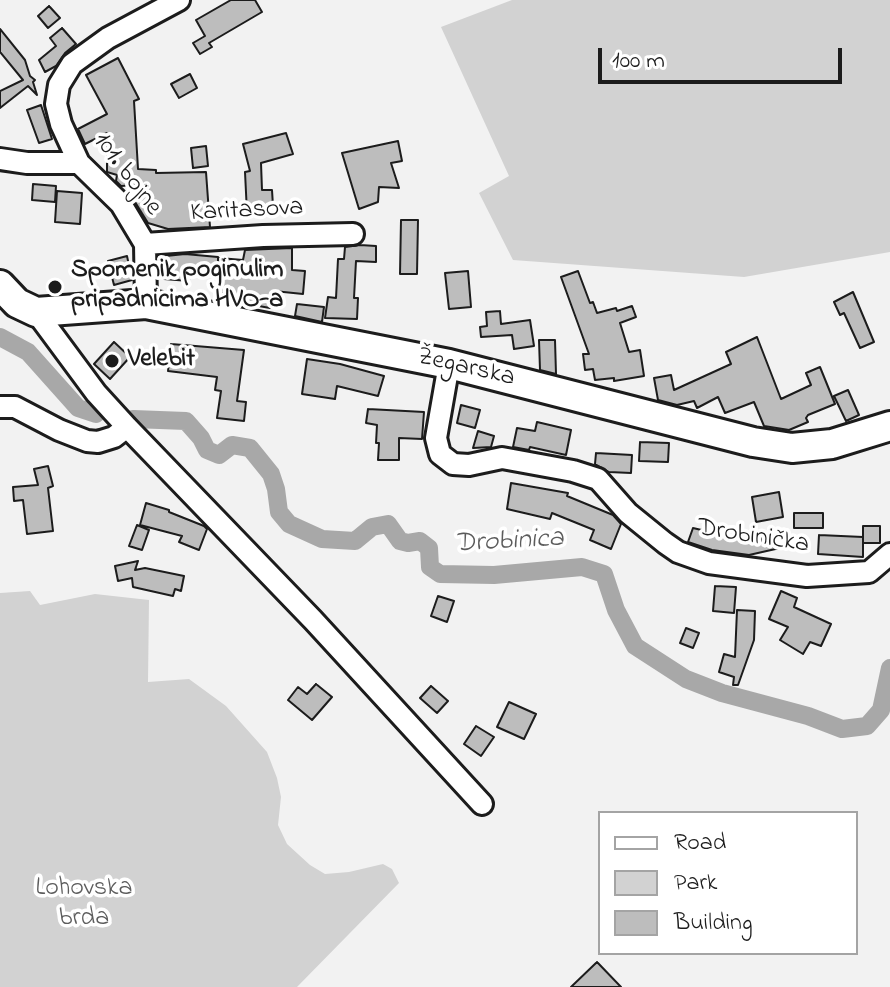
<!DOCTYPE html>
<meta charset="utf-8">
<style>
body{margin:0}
#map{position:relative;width:890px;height:987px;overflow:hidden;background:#f2f2f2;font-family:"Indie Flower",sans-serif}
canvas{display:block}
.legend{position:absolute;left:598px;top:811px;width:260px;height:144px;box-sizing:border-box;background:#fff;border:2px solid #a4a4a4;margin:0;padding:10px 14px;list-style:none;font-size:24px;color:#1c1c1c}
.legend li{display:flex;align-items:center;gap:16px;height:40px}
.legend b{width:40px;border:2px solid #a4a4a4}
.scale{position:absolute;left:598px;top:48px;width:244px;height:36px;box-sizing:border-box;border:4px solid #1c1c1c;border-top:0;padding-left:10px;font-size:24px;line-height:28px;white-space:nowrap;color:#1c1c1c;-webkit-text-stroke:6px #fff;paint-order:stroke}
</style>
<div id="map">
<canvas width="890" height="987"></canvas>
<ul class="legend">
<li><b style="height:10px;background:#fff"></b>Road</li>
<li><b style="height:22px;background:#d2d2d2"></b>Park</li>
<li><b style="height:22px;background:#bdbdbd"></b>Building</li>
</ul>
<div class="scale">100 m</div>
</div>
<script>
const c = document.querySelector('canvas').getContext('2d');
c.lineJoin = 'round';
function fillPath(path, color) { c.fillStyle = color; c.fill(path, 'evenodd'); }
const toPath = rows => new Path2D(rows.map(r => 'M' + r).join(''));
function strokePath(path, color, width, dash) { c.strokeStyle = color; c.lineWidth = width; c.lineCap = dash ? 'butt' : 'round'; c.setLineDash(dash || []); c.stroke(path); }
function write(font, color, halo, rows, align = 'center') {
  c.font = font + ' "Indie Flower",sans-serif'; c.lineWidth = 7; c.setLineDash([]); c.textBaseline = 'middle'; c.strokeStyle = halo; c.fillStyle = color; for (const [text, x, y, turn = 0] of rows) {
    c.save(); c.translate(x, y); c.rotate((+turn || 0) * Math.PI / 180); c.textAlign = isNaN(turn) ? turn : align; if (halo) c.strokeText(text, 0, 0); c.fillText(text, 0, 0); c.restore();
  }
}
fillPath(toPath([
 [512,0,890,0,890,252,744,277,513,260,479,193,509,176,441,27],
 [30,591,40,605,95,594,149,600,148,682,189,679,226,706,267,752,277,778,281,797,278,825,287,844,310,865,325,874,349,872,383,864,392,869,399,883,297,987,0,987,0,593]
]), '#d2d2d2');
strokePath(toPath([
 [0,337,28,352,78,408,96,414],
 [133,419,186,421,201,438,207,450,219,455,232,445,250,448,271,474,276,489,279,512,289,524,322,539,355,541,372,527,388,524,400,541,408,543,420,541,429,548,430,567,440,574,494,575,582,567,604,574,616,610,635,646,686,679,722,693,808,716,842,729,867,726,881,710,890,668]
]), '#a8a8a8', 18);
const building = toPath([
 [231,0,255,0,262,12,209,43,212,47,200,54,193,43,205,36,196,20,231,0],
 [49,6,60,18,48,28,38,16,49,6],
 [62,28,76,44,65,53,56,66,45,72,39,60,56,46,50,38,62,28],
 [0,29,25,60,30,76,35,80,33,82,37,95,28,86,0,108,0,91,23,80,0,52,0,29],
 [118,58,139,99,134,101,138,169,156,170,156,173,206,172,210,227,168,229,148,223,135,202,136,185,121,186,116,181,117,175,107,172,107,133,85,144,78,129,107,114,86,75,118,58],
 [190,74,197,88,179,98,171,84,190,74],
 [41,105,52,139,39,143,27,110,41,105],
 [286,133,293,154,261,163,262,190,272,190,273,206,262,206,262,213,247,213,245,172,250,171,243,144,286,133],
 [398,141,402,161,391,163,399,188,379,187,378,202,359,209,342,153,398,141],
 [206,146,208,166,193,168,191,148,206,146],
 [33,184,56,186,55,202,32,200,33,184],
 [57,191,82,193,80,224,55,222,57,191],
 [401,220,418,220,417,274,400,274,401,220],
 [360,245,376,246,376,262,356,261,354,298,358,298,357,319,325,318,328,297,336,298,338,259,344,259,345,247,360,245],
 [292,248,292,270,305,271,303,294,274,291,270,308,253,305,254,302,226,300,227,294,217,293,219,258,243,260,245,250,292,248],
 [185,254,218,257,218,266,190,267,189,281,164,279,166,256,185,254],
 [127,256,132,280,114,285,108,261,127,256],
 [468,271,471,307,449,309,445,273,468,271],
 [578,271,590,303,593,302,597,313,616,308,617,311,632,306,636,317,620,323,629,352,640,350,644,376,614,381,614,378,595,380,593,369,585,370,583,354,589,354,561,277,578,271],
 [853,292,874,342,860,348,844,313,840,315,834,302,853,292],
 [297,304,324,307,322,322,295,316,297,304],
 [500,311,501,324,530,320,534,346,514,349,512,335,481,337,480,327,487,326,486,312,500,311],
 [757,337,781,399,811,385,806,373,820,367,835,404,808,415,806,418,808,422,789,430,764,426,754,402,725,413,718,397,697,408,694,401,677,405,658,400,654,378,671,375,674,390,731,364,726,352,757,337],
 [539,340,555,340,556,374,540,370,539,340],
 [114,342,130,357,110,379,94,364,114,342],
 [171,344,244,350,237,401,246,402,244,421,217,418,221,391,215,390,217,377,168,371,171,344],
 [307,359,340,364,384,376,378,396,337,386,335,399,302,394,307,359],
 [848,390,859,415,846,421,834,396,848,390],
 [461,405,480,410,475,428,457,423,461,405],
 [368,409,424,412,422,439,399,438,399,460,378,460,379,443,376,443,377,425,366,423,368,409],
 [537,422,571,430,566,455,530,447,529,450,513,447,517,428,535,431,537,422],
 [478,431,494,436,491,447,473,448,478,431],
 [640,442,669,443,668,462,639,461,640,442],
 [596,453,632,455,631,473,609,472,595,464,596,453],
 [48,466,53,486,48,488,53,531,27,534,23,500,14,501,13,487,38,485,34,469,48,466],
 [511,483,568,493,567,496,613,515,621,524,611,549,590,540,594,530,552,513,550,519,507,509,511,483],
 [779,492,783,517,756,522,752,497,779,492],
 [146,503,169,510,169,512,204,526,207,529,199,550,179,542,182,536,140,525,146,503],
 [794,513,823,513,823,528,794,528,794,513],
 [137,525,149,530,142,550,129,546,137,525],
 [863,526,880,526,880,543,863,543,863,526],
 [693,528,748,541,746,533,759,531,762,544,780,548,749,555,712,550,688,542,693,528],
 [819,535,863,537,863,557,818,554,819,535],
 [138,561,135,570,145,568,184,576,181,591,175,589,173,596,133,587,132,578,118,581,115,566,138,561],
 [715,586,736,587,734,613,713,611,715,586],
 [781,591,797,598,794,607,831,624,821,646,810,642,803,654,780,640,788,627,769,619,781,591],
 [438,596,454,601,447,622,431,616,438,596],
 [737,610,755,611,754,640,738,685,733,685,734,677,719,672,724,654,735,657,737,610],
 [686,628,699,633,693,648,680,643,686,628],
 [316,684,332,697,312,720,288,700,298,687,307,694,316,684],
 [431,686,448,701,437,713,420,698,431,686],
 [509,702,536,714,524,739,497,727,509,702],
 [476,726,494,737,481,756,464,744,476,726],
 [597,962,621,987,571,987,597,962]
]);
fillPath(building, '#bdbdbd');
strokePath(building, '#1c1c1c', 2);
const street = toPath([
 [0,159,27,163,79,163],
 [145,244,263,236,353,234],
 [146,304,145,244,121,204,79,163,61,124,56,104,59,85,72,64,108,38,179,0],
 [36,312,96,393,127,427,313,620,482,804],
 [449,364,436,438,440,454,453,464,469,465,502,458,573,471,598,479,628,513,665,543,678,552,709,563,807,576,869,572,890,554],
 [0,407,15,407,59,430,87,441,98,442,114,437,127,427]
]);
const secondary = toPath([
 [0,285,17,303,36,312,146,304,449,364,753,442,792,448,832,444,890,426]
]);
strokePath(street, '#1c1c1c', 26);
strokePath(secondary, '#1c1c1c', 34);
strokePath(street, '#fff', 20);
strokePath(secondary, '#fff', 28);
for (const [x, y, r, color] of [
 [55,287,8,"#1c1c1c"],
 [112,361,8,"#1c1c1c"]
]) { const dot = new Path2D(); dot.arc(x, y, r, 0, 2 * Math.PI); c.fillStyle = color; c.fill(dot); strokePath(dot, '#fff', 3); }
write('26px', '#1c1c1c', '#fff', [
 ["101. bojne",126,175,53],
 ["Karitasova",247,212,-3],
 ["Žegarska",466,369,13],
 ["Drobinička",753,538,9]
]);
write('bold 26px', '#1c1c1c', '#fff', [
 ["Spomenik poginulim",71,272],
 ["pripadnicima HVO-a",71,302],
 ["Velebit",128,361]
], 'left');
write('26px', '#5c5c5c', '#fff', [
 ["Lohovska",84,890],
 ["brda",84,920]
]);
write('italic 28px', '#5b5b5b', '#fff', [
 ["Drobinica",509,543,-3]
]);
</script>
